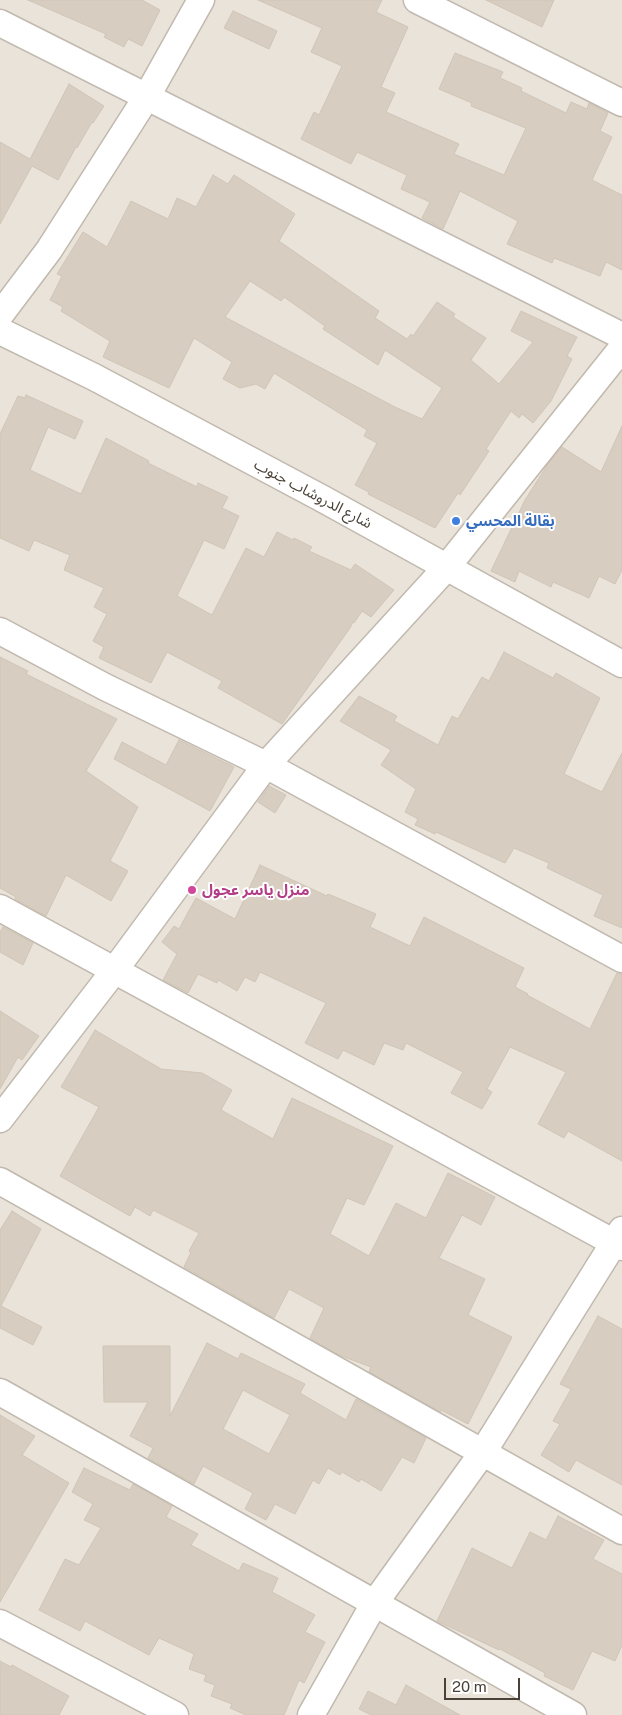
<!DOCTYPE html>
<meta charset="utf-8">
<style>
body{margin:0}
#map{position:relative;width:622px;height:1715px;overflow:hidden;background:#f5f2ec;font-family:"Public Sans",sans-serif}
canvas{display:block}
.scale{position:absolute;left:444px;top:1678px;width:76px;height:22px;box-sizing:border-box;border:2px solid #4a4239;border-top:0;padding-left:6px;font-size:15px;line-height:18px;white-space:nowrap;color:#4a4239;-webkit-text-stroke:4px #fff;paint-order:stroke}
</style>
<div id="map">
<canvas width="622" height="1715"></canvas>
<div class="scale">20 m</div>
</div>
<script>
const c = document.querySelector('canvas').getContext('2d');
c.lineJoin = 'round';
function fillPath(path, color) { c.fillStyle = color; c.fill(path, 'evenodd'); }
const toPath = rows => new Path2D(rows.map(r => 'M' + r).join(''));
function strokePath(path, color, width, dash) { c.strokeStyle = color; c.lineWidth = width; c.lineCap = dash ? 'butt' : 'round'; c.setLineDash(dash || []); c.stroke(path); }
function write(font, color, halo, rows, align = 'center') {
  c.font = font + ' "Public Sans","Noto Sans Arabic",sans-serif'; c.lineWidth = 4; c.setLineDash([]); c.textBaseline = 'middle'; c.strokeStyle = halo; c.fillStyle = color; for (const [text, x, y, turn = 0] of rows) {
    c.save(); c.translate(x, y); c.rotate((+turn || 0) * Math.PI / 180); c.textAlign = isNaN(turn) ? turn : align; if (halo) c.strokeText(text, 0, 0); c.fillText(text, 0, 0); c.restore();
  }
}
fillPath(toPath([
 [0,0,622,0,622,1715,0,1715]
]), '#e9e3da');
const building = toPath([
 [28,0,142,0,160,10,142,46,128,39,124,47,104,37,106,34,28,0],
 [258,0,382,0,376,12,408,27,381,87,395,93,386,112,459,144,454,154,504,175,526,128,471,106,472,103,439,89,455,53,503,72,500,78,522,88,521,91,566,113,571,102,587,109,589,103,608,113,600,131,612,137,592,180,622,195,622,270,606,262,600,276,554,258,552,263,507,244,518,221,460,191,443,229,422,218,430,202,401,189,407,175,357,152,351,164,301,139,314,112,319,115,342,66,311,52,322,28,258,0],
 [486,0,554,0,542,27,486,0],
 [233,11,277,31,269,49,224,28,233,11],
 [69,84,104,106,93,123,92,122,77,148,76,147,58,180,32,166,0,224,0,142,30,159,69,84],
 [213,175,228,184,234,175,295,214,279,241,379,311,375,318,407,339,411,334,413,336,437,302,455,314,453,317,486,338,471,360,499,384,533,342,511,331,521,311,577,337,567,356,572,359,551,401,533,423,522,414,519,418,511,411,486,449,489,451,460,495,458,493,435,528,368,494,369,492,355,485,377,443,364,436,367,430,274,373,265,389,256,384,240,388,223,379,232,362,194,338,169,388,103,357,110,341,61,311,63,307,50,300,62,276,57,274,83,232,107,247,131,201,168,219,177,198,196,207,213,175],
 [250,281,281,301,284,297,325,326,323,329,378,365,385,350,442,388,422,419,395,407,225,317,250,281],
 [26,395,83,421,75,439,48,427,30,470,81,494,106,438,149,461,148,463,197,487,198,483,228,497,222,508,239,516,224,549,204,540,177,596,212,615,246,548,264,557,277,532,293,540,294,538,312,547,309,551,351,570,355,564,394,590,371,617,362,611,354,623,353,622,350,628,282,724,218,688,222,681,167,652,151,683,99,658,104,647,93,641,107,614,94,607,104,588,64,570,70,555,34,540,29,551,0,538,0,434,18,396,25,398,26,395],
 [622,426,622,570,615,584,599,576,589,598,553,582,551,587,519,571,515,582,491,571,525,500,548,464,562,447,601,472,622,426],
 [504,652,553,678,556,673,600,698,564,774,602,792,622,753,622,928,594,916,603,895,547,868,549,863,514,848,505,863,436,832,435,834,415,825,418,819,405,812,416,789,381,765,391,750,340,721,359,696,397,716,394,721,438,745,452,716,458,719,482,677,489,681,504,652],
 [0,657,28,671,26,674,117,719,86,771,138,807,110,861,128,871,111,901,66,875,46,916,15,899,16,897,0,888,0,657],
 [179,740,234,767,210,811,114,759,122,742,166,765,179,740],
 [269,786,286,795,275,813,258,802,269,786],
 [260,865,327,896,328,894,376,914,370,927,410,946,424,917,524,968,515,987,528,994,527,995,590,1029,617,973,622,974,622,1161,568,1131,564,1138,538,1124,566,1072,510,1047,487,1089,492,1092,482,1109,451,1093,463,1072,406,1043,403,1050,384,1043,374,1065,343,1050,338,1059,305,1043,326,1003,260,972,255,982,245,977,237,991,218,980,217,983,198,974,188,993,163,980,177,954,162,942,174,926,179,929,196,898,235,919,260,865],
 [3,927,33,943,23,965,0,952,0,932,3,927],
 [0,1011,39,1036,22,1060,18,1057,0,1089,0,1011],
 [95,1030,161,1069,202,1073,232,1090,221,1110,273,1139,292,1098,393,1146,364,1205,347,1198,330,1234,369,1256,396,1203,426,1218,448,1173,495,1197,481,1225,462,1215,439,1258,485,1279,468,1315,512,1337,468,1424,441,1410,440,1412,369,1372,371,1367,339,1355,310,1338,324,1308,289,1289,274,1318,184,1267,191,1252,189,1251,199,1233,153,1210,150,1216,135,1207,130,1216,60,1176,99,1107,61,1087,95,1030],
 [12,1211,41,1229,1,1306,42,1327,33,1345,0,1328,0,1230,12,1211],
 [598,1316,622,1329,622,1485,576,1460,569,1472,541,1455,560,1424,553,1421,571,1389,560,1384,598,1316],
 [207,1343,238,1359,241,1353,305,1384,300,1393,346,1420,356,1399,426,1438,414,1463,402,1457,381,1491,361,1479,359,1482,342,1472,340,1475,328,1468,319,1484,313,1480,295,1514,275,1504,266,1520,245,1509,253,1493,203,1466,194,1484,148,1458,153,1448,130,1436,148,1402,104,1402,103,1346,170,1346,170,1416,207,1343],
 [243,1390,290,1415,269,1454,223,1429,243,1390],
 [0,1415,35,1436,22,1455,69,1483,0,1602,0,1415],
 [84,1468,130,1490,133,1484,172,1506,166,1517,198,1534,191,1545,239,1571,243,1563,278,1578,272,1592,315,1615,305,1632,325,1642,304,1683,299,1680,284,1715,246,1715,230,1708,232,1704,211,1696,215,1685,204,1681,206,1675,189,1669,194,1654,159,1638,149,1655,85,1621,80,1631,39,1610,65,1559,79,1565,101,1528,84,1520,93,1504,72,1492,84,1468],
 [558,1516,604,1540,593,1559,622,1574,622,1645,615,1661,592,1651,573,1690,544,1676,545,1673,500,1649,499,1650,437,1621,472,1548,512,1568,530,1532,546,1540,558,1516],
 [0,1661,11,1667,12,1665,69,1696,59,1715,0,1715,0,1661],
 [406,1685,460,1715,371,1715,359,1709,368,1691,396,1705,406,1685]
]);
fillPath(building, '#d7cdc1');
strokePath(building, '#d1c5b5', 1);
const minor = toPath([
 [417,0,622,103],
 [0,23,622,336],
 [0,315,49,250,146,98,201,0],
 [0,331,94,377,323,499,622,664],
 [0,631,105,687,266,765,622,959],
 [0,908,622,1247],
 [0,1119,114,971,266,765,446,568,622,348],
 [0,1181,622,1531],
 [0,1392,573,1715],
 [0,1623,175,1715],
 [311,1715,374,1604,483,1452,622,1230]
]);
strokePath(minor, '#c1b9ae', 29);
strokePath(minor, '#fff', 26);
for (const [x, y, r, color] of [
 [456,521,5,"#3f7fe0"],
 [192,890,5,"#d1479c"]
]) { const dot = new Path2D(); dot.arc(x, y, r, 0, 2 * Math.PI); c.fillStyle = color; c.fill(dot); strokePath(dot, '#fff', 2); }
write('15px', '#4a4239', '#fff', [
 ["شارع الدروشاب جنوب",313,494,28]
]);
write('bold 15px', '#366cbe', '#fff', [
 ["بقالة المحسي",466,521]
], 'left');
write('bold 15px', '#b23c85', '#fff', [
 ["منزل ياسر عجول",202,890]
], 'left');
</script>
